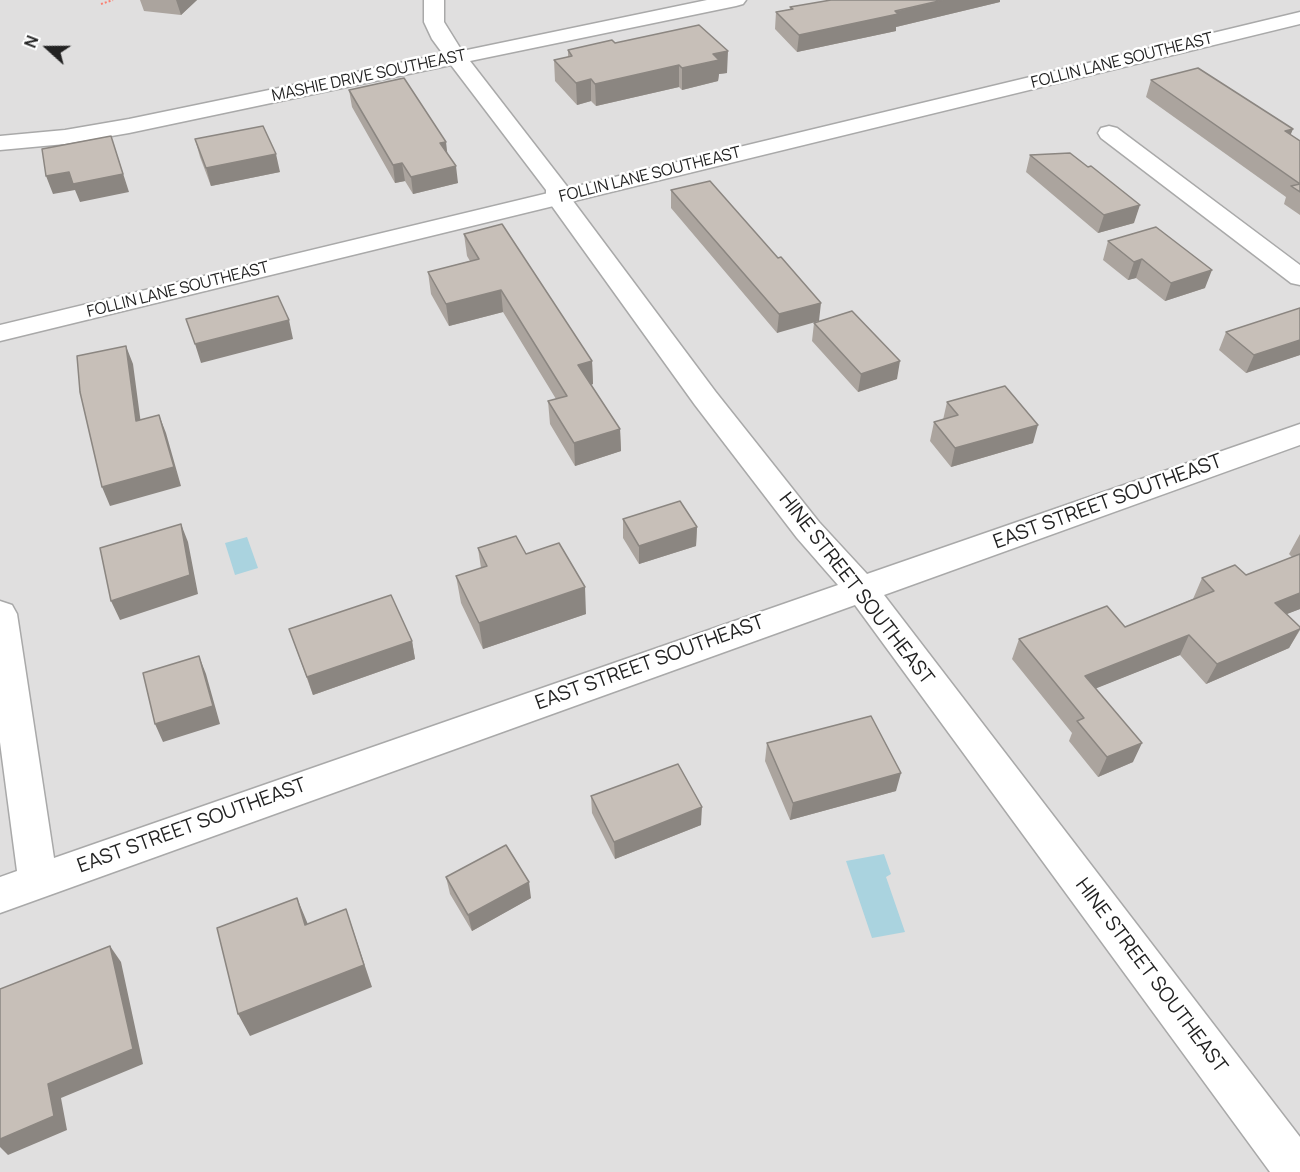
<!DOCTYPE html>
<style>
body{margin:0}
#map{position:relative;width:1300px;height:1172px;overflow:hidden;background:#f2efe9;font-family:Manrope,sans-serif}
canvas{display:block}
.north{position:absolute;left:18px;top:18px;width:60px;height:60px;-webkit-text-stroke:4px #fff;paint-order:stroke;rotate:291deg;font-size:16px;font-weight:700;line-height:24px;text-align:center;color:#222}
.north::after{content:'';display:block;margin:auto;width:21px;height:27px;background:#222;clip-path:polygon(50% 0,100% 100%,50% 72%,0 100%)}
</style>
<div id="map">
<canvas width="1300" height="1172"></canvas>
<div class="north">N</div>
</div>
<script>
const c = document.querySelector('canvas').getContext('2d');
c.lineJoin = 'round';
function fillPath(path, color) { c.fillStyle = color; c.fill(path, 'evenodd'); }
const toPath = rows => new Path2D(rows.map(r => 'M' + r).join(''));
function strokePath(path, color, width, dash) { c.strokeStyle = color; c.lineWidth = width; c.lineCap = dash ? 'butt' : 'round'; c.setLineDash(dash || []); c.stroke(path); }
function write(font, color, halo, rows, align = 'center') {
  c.font = font + ' Manrope,sans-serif'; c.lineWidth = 5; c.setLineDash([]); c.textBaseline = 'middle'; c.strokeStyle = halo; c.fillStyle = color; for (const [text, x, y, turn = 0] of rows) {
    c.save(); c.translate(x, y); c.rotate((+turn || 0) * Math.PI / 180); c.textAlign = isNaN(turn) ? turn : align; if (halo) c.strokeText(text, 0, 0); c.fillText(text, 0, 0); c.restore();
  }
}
fillPath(toPath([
 [0,0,1300,0,1300,1172,0,1172]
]), '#e0dfdf');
fillPath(toPath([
 [247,537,258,568,235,575,225,543],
 [884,854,891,874,886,877,905,932,872,938,846,861]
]), '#aad3df');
const minor = toPath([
 [424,0,444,0,444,22,462,51,707,0,746,0,743,4,736,6,470,61,566,185,570,190,570,197,715,391,819,522,867,574,1300,424,1300,445,884,595,1300,1137,1300,1172,1270,1172,855,605,0,913,0,877,17,871,0,742,0,601,12,605,17,614,54,858,838,585,797,538,695,405,549,202,546,197,546,190,451,65,129,133,65,144,0,150,0,136,65,130,129,119,443,54,432,39,424,22,424,0],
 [1109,126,1117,128,1300,265,1300,285,1291,283,1101,138,1098,133,1101,128,1109,126]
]);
const tertiary = toPath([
 [1300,12,1300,24,0,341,0,325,1300,12]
]);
strokePath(minor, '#a9a9a9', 3);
strokePath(tertiary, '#a9a9a9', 3);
strokePath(toPath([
 [101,4,113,0]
]), '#fa8072', 2, [2, 2]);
fillPath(minor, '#fff');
fillPath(tertiary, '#fff');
fillPath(toPath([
 [140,0,197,0,181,15,144,11],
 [1000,2,896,27,896,31,797,52,775,29,776,12,790,10,790,7],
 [615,43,727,73,719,74,718,81,682,90,679,87,596,106,591,101,577,105,555,81,554,60,568,57,568,50],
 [1151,80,1293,129,1290,134,1300,141,1300,215,1284,204,1286,197,1146,97],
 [349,90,447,153,458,183,413,194,405,181,395,183,352,107],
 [195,139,280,172,211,186,200,157],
 [1030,155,1134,223,1098,233,1026,172],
 [671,190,778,258,821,303,777,333,671,208],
 [464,234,592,361,593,384,591,385,620,429,621,451,575,466,550,424,548,401,556,399,503,312,449,326,431,294,428,272,470,261,467,256],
 [1108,241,1205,288,1165,301,1136,278,1128,280,1103,260],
 [1300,308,1300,355,1246,373,1219,350,1226,332],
 [814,323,897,379,858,392,812,341],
 [947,402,1033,443,951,467,930,441,934,422,943,420],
 [623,519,697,527,696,546,639,564,623,538],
 [1300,534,1300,609,1286,614,1300,627,1300,630,1289,648,1206,684,1180,655,1096,688,1133,762,1098,777,1069,741,1072,733,1012,659,1019,639,1125,627,1193,599,1202,578,1246,575,1292,557,1289,554],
 [478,548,526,554,586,614,483,649,461,603,456,576,481,568],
 [289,629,412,641,415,659,313,695],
 [767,743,896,791,790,820,765,761],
 [591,796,701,825,615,859,592,813],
 [446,877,531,898,472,931,450,894]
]), '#aba49e');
fillPath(toPath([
 [176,0,197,0,181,15],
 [943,0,1000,0,1000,2,896,27,896,31,797,52,799,35],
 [728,51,727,73,719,74,718,81,682,90,682,68,713,54],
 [679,65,679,87,596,106,595,84],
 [591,79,591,101,577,105,576,83],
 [1293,129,1286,146,1285,131],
 [111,136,129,192,80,202,75,190,53,194,46,176,69,172],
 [446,142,448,159,440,143],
 [276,154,280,172,211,186,206,168],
 [402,163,405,181,395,183,393,165],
 [456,166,458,183,413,194,411,177],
 [1140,205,1134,223,1098,233,1104,215],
 [1142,259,1136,278,1128,280,1134,262],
 [1212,270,1205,288,1165,301,1171,283],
 [501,290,503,312,449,326,446,304],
 [821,303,819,321,777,333,779,314],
 [289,320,293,339,201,363,195,344],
 [1300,340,1300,355,1246,373,1254,355],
 [126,346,133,364,143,439,136,421],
 [592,361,593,384,580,388,578,365],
 [900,361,897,379,858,392,861,374],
 [159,415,166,433,181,486,110,506,102,487],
 [1038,425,1033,443,951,467,955,448],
 [620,429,621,451,575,466,574,443],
 [181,524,188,542,198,594,120,620,111,601],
 [697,527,696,546,639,564,639,546],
 [585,587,586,614,483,649,479,623],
 [1300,593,1300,609,1264,623,1275,603],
 [1300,629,1289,648,1206,684,1217,664],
 [1189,635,1180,655,1077,696,1085,676],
 [412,641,415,659,313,695,307,677],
 [199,656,206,674,220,724,163,742,155,724],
 [1142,743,1133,762,1098,777,1107,757],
 [901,773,896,791,790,820,793,803],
 [702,807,701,825,615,859,614,842],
 [529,882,531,898,472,931,468,915],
 [297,898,307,922,315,948,305,925],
 [346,909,372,987,250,1036,238,1014],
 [110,946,121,962,143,1064,61,1098,67,1130,8,1155,0,1147,0,1139,48,1084]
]), '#8b8681');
const building = toPath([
 [831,0,943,0,895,11,898,14,799,35,776,12,793,9,790,7,831,0],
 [699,25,728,51,713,54,719,60,682,68,679,65,595,84,591,79,576,83,554,60,572,56,568,50,612,40,615,43,699,25],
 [1198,68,1293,129,1285,131,1300,141,1300,192,1291,186,1300,184,1151,80,1198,68],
 [404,78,446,142,440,143,456,166,411,177,402,163,393,165,349,90,404,78],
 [263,126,276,154,206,168,195,139,263,126],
 [111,136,123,174,73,184,69,172,46,176,42,149,111,136],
 [1070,153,1088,167,1091,166,1140,205,1104,215,1030,155,1070,153],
 [710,181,778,258,781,257,821,303,779,314,671,190,710,181],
 [502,224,592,361,578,365,620,429,574,443,548,401,567,396,501,290,446,304,428,272,479,259,464,234,502,224],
 [1156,227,1212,270,1171,283,1142,259,1134,262,1108,241,1156,227],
 [278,296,289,320,195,344,186,319,278,296],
 [1300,308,1300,340,1254,355,1226,332,1300,308],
 [852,311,900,361,861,374,814,323,852,311],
 [126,346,136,421,159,415,174,467,102,487,80,392,77,356,126,346],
 [1005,386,1038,425,955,448,934,422,958,415,947,402,1005,386],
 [680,501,697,527,639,546,623,519,680,501],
 [181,524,190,575,111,601,100,548,181,524],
 [516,536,526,554,559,543,585,587,479,623,456,576,487,566,478,548,516,536],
 [1300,554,1300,593,1275,603,1300,627,1300,629,1217,664,1189,635,1085,676,1142,743,1107,757,1077,721,1084,718,1019,639,1107,606,1125,627,1214,591,1202,578,1235,565,1246,575,1300,554],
 [391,595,412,641,307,677,289,629,391,595],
 [199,656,213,706,155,724,143,673,199,656],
 [871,716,901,773,793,803,767,743,871,716],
 [678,764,702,807,614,842,591,796,678,764],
 [506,845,529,882,468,915,446,877,506,845],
 [297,898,305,925,346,909,364,965,238,1014,217,928,297,898],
 [110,946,133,1049,48,1084,54,1116,0,1139,0,989,110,946]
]);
fillPath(building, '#c7bfb8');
strokePath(building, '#8b8681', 1.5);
write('16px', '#222', '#fff', [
 ["FOLLIN LANE SOUTHEAST",1122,61,-14],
 ["MASHIE DRIVE SOUTHEAST",369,76,-12],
 ["FOLLIN LANE SOUTHEAST",650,175,-14],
 ["FOLLIN LANE SOUTHEAST",178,290,-14]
]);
write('20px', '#222', '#fff', [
 ["EAST STREET SOUTHEAST",1108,502,-20],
 ["HINE STREET SOUTHEAST",856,589,52],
 ["EAST STREET SOUTHEAST",650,663,-20],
 ["EAST STREET SOUTHEAST",192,826,-20],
 ["HINE STREET SOUTHEAST",1151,976,53]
]);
</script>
